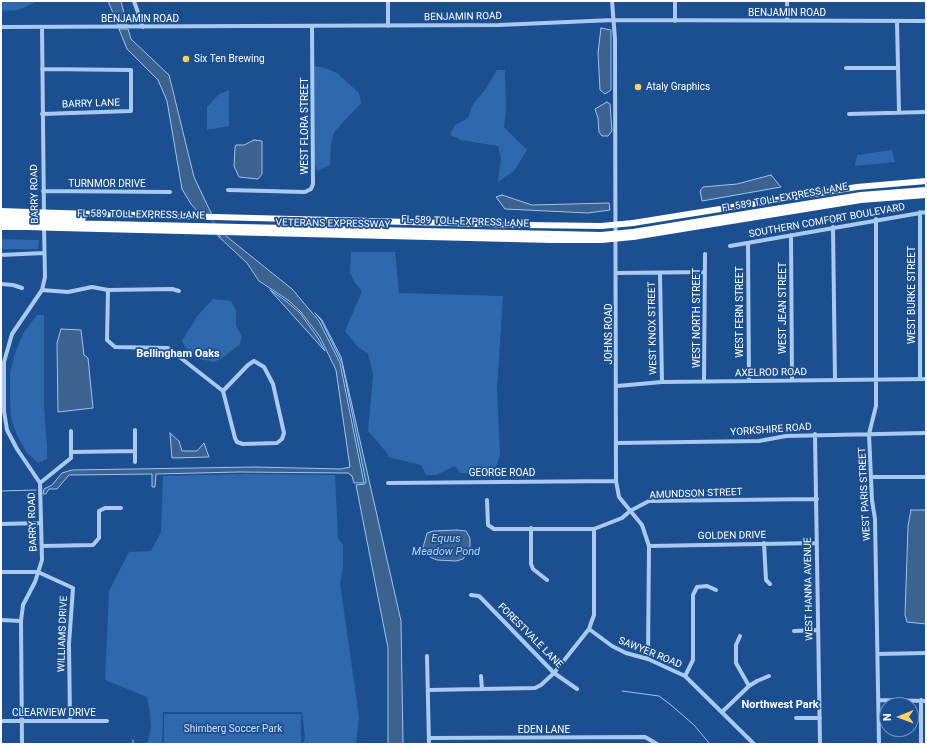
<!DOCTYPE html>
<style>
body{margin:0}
#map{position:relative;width:927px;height:745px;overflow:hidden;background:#1b4f8f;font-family:Roboto,sans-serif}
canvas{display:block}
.frame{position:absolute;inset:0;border:2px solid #fff;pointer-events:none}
.north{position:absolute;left:879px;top:697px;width:40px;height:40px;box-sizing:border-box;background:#1b4f8f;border:1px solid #7695bc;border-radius:50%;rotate:269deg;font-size:11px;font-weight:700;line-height:16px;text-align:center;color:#fff}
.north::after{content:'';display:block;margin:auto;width:14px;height:18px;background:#ffd166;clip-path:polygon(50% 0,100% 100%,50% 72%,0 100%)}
</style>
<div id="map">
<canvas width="927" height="745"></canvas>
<div class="frame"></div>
<div class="north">N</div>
</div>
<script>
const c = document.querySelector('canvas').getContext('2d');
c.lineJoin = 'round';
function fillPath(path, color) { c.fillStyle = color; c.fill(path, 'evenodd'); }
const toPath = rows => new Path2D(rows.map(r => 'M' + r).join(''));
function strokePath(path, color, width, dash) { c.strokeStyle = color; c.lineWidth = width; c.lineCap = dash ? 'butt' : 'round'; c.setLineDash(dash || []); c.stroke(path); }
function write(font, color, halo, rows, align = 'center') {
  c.font = font + ' Roboto,sans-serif'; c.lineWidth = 3.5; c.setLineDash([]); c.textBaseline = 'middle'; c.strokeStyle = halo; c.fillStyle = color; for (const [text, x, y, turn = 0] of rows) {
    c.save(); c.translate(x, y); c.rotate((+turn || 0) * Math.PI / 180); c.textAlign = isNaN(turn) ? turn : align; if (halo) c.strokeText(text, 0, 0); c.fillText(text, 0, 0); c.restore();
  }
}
fillPath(toPath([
 [1,1,38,1,18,10,1,11],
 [314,66,325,68,337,73,359,93,361,103,334,132,331,144,330,165,317,171,315,165],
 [497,70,505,70,506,111,504,127,527,150,514,171,498,182,501,158,498,146,461,140,450,135,455,125,468,118,473,104,485,90],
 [229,90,229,126,207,130,207,107,219,94],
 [892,150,895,162,855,166,857,155],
 [1,239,39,240,38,249,1,249],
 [351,252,395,252,399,293,503,296,497,390,500,455,496,467,483,475,460,473,455,466,436,475,426,475,421,465,388,457,388,454,368,431,373,374,368,354,357,346,345,331,362,291,355,283,350,273],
 [213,299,231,301,236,310,236,326,242,336,240,344,224,357,214,362,200,359,187,350,182,341,198,315],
 [37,315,44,315,44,406,47,446,47,459,38,463,27,453,17,435,11,418,10,396,10,373,16,350,24,332],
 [245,474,335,475,338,538,343,545,343,568,340,583,359,717,356,744,303,744,305,737,302,712,163,712,162,744,147,744,151,729,150,712,147,697,105,680,109,591,129,552,151,551,161,532,163,476],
 [164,714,301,714,301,744,164,744]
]), '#2e69ad');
const water = toPath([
 [108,1,121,1,127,25,118,25,108,1],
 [601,28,611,30,611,90,605,94,600,90,598,53,601,28],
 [119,29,128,29,131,39,169,75,194,177,212,215,200,214,191,204,182,189,167,101,158,80,127,49,119,29],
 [607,102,610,104,612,131,608,136,602,136,599,132,598,118,595,109,607,102],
 [254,140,262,141,262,174,258,179,239,177,234,166,235,148,236,145,244,145,254,140],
 [771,175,781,187,702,201,700,191,703,187,737,184,771,175],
 [502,195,532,205,609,203,610,210,588,213,505,209,496,197,502,195],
 [218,236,226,236,292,289,319,321,340,363,364,483,354,483,352,476,348,473,239,472,156,474,155,487,152,487,152,474,69,475,57,489,49,489,46,494,43,494,44,489,52,485,62,473,72,470,255,467,341,469,350,467,336,370,320,337,301,312,288,300,259,281,247,263,218,236],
 [270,290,286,301,300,313,318,338,325,351,270,290],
 [315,313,322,320,341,357,401,621,403,744,388,744,388,648,356,485,365,484,366,482,342,363,321,320,315,313],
 [61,329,81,330,84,355,88,358,93,408,58,412,57,343,61,329],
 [170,433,179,441,182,451,197,451,204,443,209,457,172,458,170,433],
 [911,510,926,510,926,624,907,622,905,615,908,526,911,510],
 [457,530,466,531,470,538,470,548,463,559,456,561,437,560,430,557,423,548,427,533,433,531,457,530]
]);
fillPath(water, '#3c6290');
strokePath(water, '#9cc4f0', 1);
strokePath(toPath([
 [1,491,36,490],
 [622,691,659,696,671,705,694,725,710,744],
 [133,744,133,740]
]), '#9cc4f0', 1);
strokePath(toPath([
 [209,216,226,240]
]), '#3c6290', 4);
strokePath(toPath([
 [134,1,143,27],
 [388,1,388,26],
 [612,1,615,39,616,481,619,497,642,525,649,546,648,659],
 [675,1,675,21],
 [787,1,787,20],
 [897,21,899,112],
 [1,27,499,25,613,20,926,21],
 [42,27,44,215],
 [846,68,898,68],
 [42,69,131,70,131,111,42,114],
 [849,114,926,112],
 [228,190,305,192,311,189,313,184,312,27],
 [43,191,170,192],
 [920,212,920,379],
 [876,219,876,406,869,434,872,500,875,519,879,744],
 [833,227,835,380],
 [791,235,792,380],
 [748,243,749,381],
 [730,246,926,212],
 [1,255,44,253],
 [617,273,705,272],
 [660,274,662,382],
 [1,284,13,285,22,288],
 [42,290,68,292,92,287,108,290,172,289,179,291],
 [108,290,107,340,115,347,168,348,223,391],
 [254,361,264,367,273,384,284,433,282,439,277,443,243,444,237,442,235,438,223,391,248,365,254,361],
 [704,382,705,254],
 [617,386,662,382,926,379],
 [815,434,820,744],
 [617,443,759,441,786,436,926,433],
 [72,452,135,451],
 [135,462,135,430],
 [871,477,926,477],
 [40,483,71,458,71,431],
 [388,483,616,481],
 [487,500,488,525,494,529,594,529,622,518,630,511,649,501,817,499],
 [1,524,41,523],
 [531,528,531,564,533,569,547,580],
 [764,543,766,580,770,584],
 [42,546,93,545,99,538,99,511,105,508,121,508],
 [649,546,816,543],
 [1,572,38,572,73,588,69,644,70,720],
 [471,595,479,596,484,601,554,673,577,689],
 [1,620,21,621],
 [589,629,612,646,626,653,648,659,685,676,754,744],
 [794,631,818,630],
 [740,636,736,645,736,663,749,686],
 [878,654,926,653],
 [427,656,429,744],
 [481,676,482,689],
 [685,676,693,660,693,595,697,587,707,586,716,590],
 [428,690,535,688,541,685,554,673,589,629,594,615,594,529],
 [879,700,926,701],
 [921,700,921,744],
 [722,712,749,686,757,681,769,676],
 [796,718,820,718],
 [1,721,107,721],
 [429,738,645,737,657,744],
 [22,744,21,621,23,605,35,582,42,560,40,483,17,449,7,430,4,411,4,362,12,334,42,290,45,277,44,226]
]), '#a9c9ee', 4);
strokePath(toPath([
 [1,211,29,212],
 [59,213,526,225,601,226],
 [1,216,29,216],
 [59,217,83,218],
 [1,221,29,222],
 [60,223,601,235],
 [633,223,857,187,926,181],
 [1,227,29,227],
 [59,228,552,240,601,240],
 [633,232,861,195,926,190],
 [633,237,861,200,926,195]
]), '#fff', 6);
strokePath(toPath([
 [29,212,59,213],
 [29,216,59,217],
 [29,222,60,223],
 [601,226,633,223],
 [29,227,59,228],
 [601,235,633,232],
 [601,240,633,237]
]), '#fff', 6);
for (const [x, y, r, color] of [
 [186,59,4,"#ffd166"],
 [638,87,4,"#ffd166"]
]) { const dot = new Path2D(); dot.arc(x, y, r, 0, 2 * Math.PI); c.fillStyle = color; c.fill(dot); strokePath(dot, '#1b4f8f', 1.5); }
write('10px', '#fff', '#1b4f8f', [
 ["BENJAMIN ROAD",787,13],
 ["BENJAMIN ROAD",463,17,-1],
 ["BENJAMIN ROAD",140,19],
 ["BARRY LANE",91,104,-2],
 ["WEST FLORA STREET",305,126,-90],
 ["TURNMOR DRIVE",107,184],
 ["BARRY ROAD",35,194,-91],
 ["FL 589 TOLL EXPRESS LANE",785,198,-10],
 ["FL 589 TOLL EXPRESS LANE",141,215,1],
 ["SOUTHERN COMFORT BOULEVARD",827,221,-10],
 ["FL 589 TOLL EXPRESS LANE",465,222,2],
 ["VETERANS EXPRESSWAY",333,224,1],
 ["WEST BURKE STREET",912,295,-90],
 ["WEST JEAN STREET",783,308,-90],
 ["WEST FERN STREET",740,312,-90],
 ["WEST NORTH STREET",697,318,-90],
 ["WEST KNOX STREET",653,328,-91],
 ["JOHNS ROAD",609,334,-90],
 ["AXELROD ROAD",771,373,-1],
 ["YORKSHIRE ROAD",771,430,-4],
 ["GEORGE ROAD",502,473],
 ["AMUNDSON STREET",696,494,-2],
 ["WEST PARIS STREET",865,494,-93],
 ["BARRY ROAD",33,522,-92],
 ["GOLDEN DRIVE",732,536,-1],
 ["WEST HANNA AVENUE",809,589,-91],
 ["WILLIAMS DRIVE",63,634,-88],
 ["FORESTVALE LANE",530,636,45],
 ["SAWYER ROAD",650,653,22],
 ["CLEARVIEW DRIVE",54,713],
 ["EDEN LANE",544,730]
]);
write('10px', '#fff', '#1b4f8f', [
 ["Six Ten Brewing",194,59],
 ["Ataly Graphics",646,87]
], 'left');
write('10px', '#cfe3fa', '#1b4f8f', [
 ["Shimberg Soccer Park",233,729]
]);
write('bold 11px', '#fff', '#1b4f8f', [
 ["Bellingham Oaks",178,354],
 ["Northwest Park",780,705]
]);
write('italic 11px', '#b5d3f5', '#1b4f8f', [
 ["Equus",446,539],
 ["Meadow Pond",446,552]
]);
</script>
